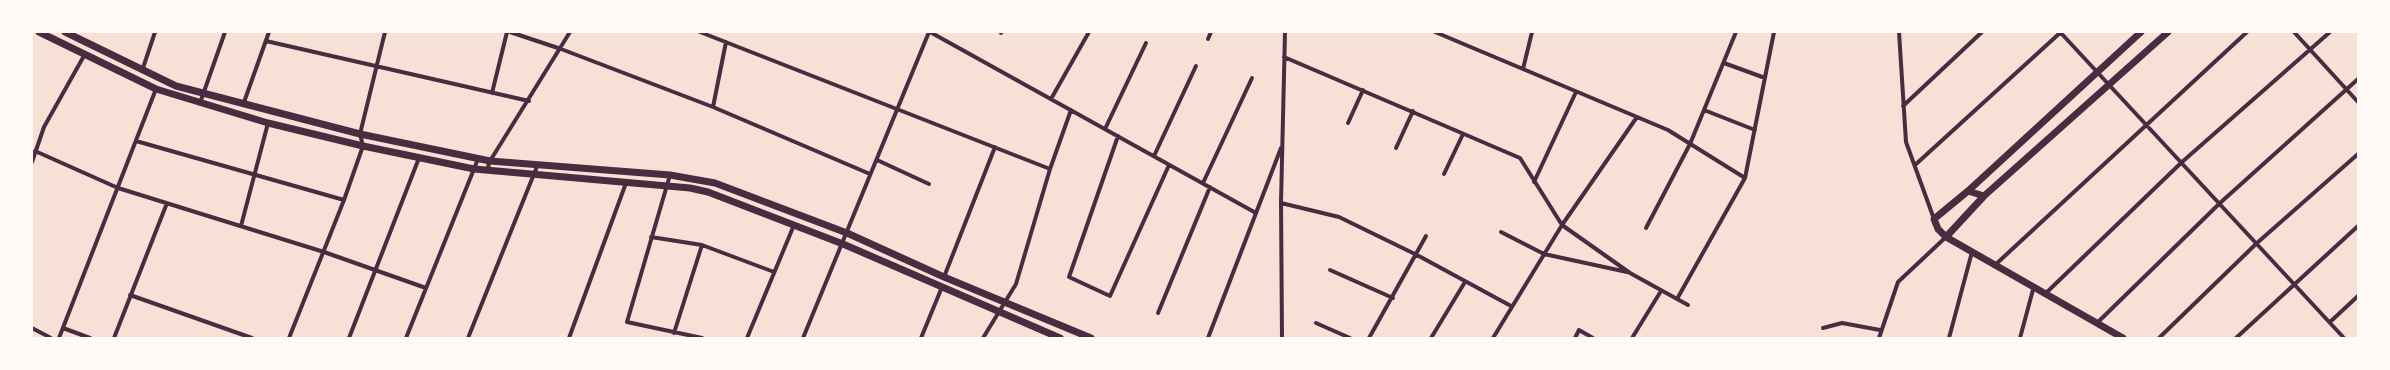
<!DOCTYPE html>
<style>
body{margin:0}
#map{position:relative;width:2390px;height:370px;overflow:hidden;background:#f7e1d7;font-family:Manrope,sans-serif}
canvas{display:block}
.frame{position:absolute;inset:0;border:33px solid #fffaf5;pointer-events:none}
</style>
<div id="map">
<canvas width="2390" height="370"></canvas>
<div class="frame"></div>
</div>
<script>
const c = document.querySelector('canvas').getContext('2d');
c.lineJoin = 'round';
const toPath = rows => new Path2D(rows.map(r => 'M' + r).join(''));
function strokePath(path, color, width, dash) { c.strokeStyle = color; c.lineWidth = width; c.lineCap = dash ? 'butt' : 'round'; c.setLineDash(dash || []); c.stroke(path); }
strokePath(toPath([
 [510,32,561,49,713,107,870,174],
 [700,32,1050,169],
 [930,32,1256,213],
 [1435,32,1668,130,1745,178],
 [1899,32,1906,142,1934,219],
 [2060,32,2344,338],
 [2294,32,2358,102],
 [1001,33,1001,32],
 [1208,39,1211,32],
 [266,41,529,101],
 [1284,57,1520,158,1562,225,1630,273,1688,305],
 [1724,63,1765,78],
 [1523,69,1532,32],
 [142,71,155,32],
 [492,93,507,32],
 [1051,99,1089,32],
 [200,103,225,32],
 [243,105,269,32],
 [1903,106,1982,32],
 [713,107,726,42],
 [1704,110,1755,130],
 [1348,123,1363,90],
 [1105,129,1146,43],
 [1118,136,1069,277,1110,296,1169,165],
 [136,141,344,200],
 [1396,148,1413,111],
 [35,151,118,188,324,252,426,288],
 [1154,156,1196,66],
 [877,160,929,184],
 [32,162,44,127,85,54],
 [1915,165,2061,32],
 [487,170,490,161,570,32],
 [1444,174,1463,134],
 [670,175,627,322,702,338],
 [1534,182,1576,92],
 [1203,183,1252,78],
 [1281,203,1339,217,1417,255,1511,306],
 [241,226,268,123],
 [1646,228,1690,144,1736,32],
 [1501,232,1544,254,1627,272],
 [651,237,702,245,774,272],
 [1995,265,2247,32],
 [1330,270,1393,298],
 [944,277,995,147],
 [2046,293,2182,162,2330,32],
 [130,295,252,338],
 [1677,299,1745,178,1774,32],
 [1158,313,1210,187],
 [2330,322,2358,296],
 [1316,323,1350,338],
 [2097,323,2220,203,2358,79],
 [32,328,51,338],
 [63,328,90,338],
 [1823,328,1842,323,1880,330],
 [674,333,702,245],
 [59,338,156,89],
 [114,338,167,203],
 [289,338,344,200,363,146,360,134,385,32],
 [349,338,419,158],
 [406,338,478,159],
 [468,338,538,164],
 [569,338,626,183],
 [747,338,794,225],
 [803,338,929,32],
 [921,338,942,287],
 [983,338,1016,284,1050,169,1071,110],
 [1208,338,1281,148],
 [1282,338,1281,203,1285,32],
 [1369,338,1426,236],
 [1431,338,1465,282],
 [1493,338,1562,225,1637,117],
 [1575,338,1579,330,1593,338],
 [1632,338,1661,291],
 [1879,338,1898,282,1946,237],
 [1949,338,1972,252],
 [2020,338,2034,286],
 [2159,338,2257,243,2358,154],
 [2236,338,2358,226]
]), '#4a2c40', 4);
strokePath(toPath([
 [39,32,156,89,268,123,363,146,474,169,690,188,708,192,843,244,1060,338],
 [65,32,176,86,360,134,490,161,670,175,715,183,847,233,944,277,1091,338],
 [1968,191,1984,196],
 [1946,237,1984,196,2168,32],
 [2123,338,1946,237,1938,229,1934,219,1968,191,2141,32]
]), '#4a2c40', 7);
</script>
